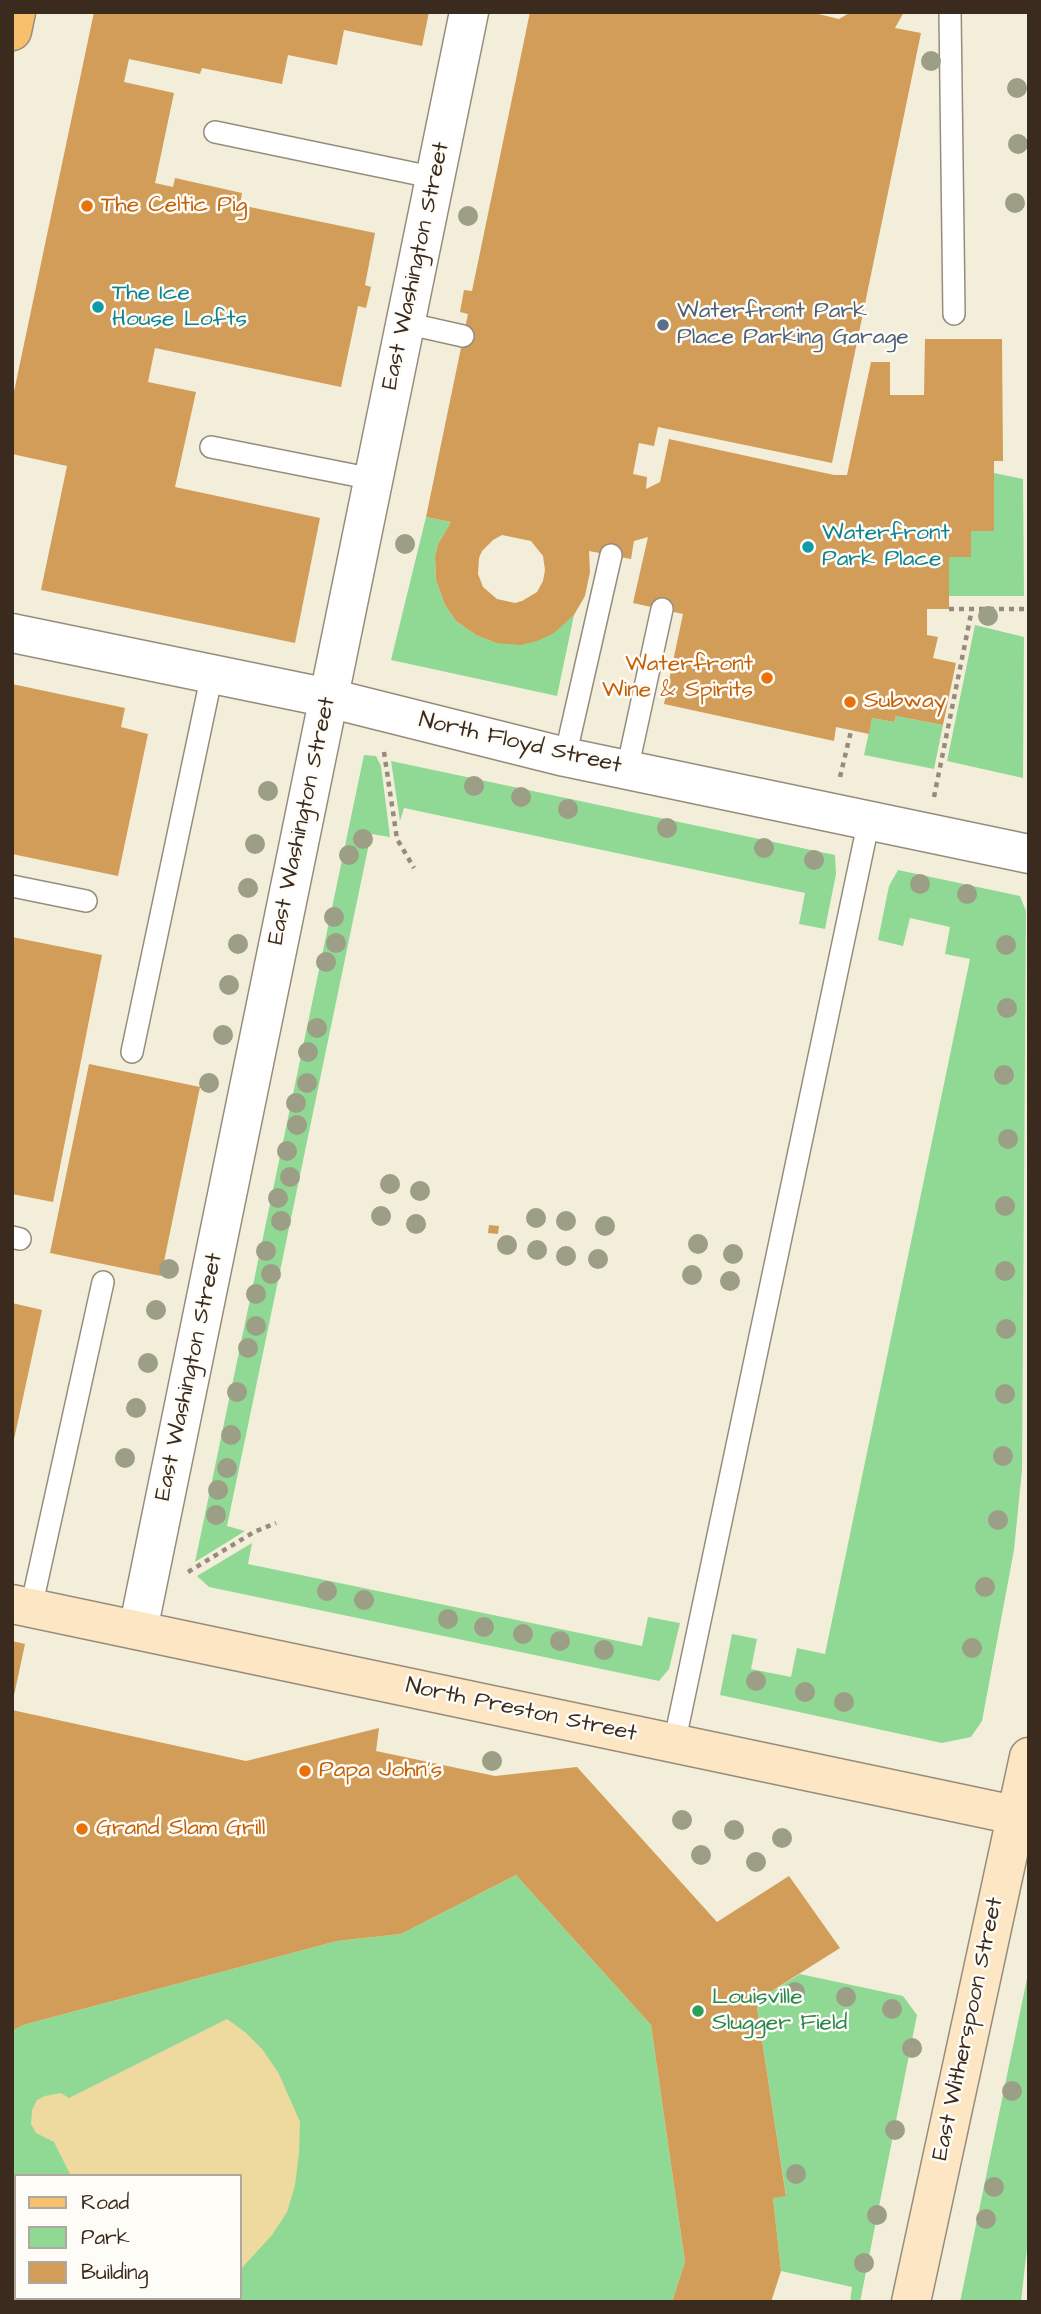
<!DOCTYPE html>
<style>
body{margin:0}
#map{position:relative;width:1041px;height:2314px;overflow:hidden;background:#f3eeda;font-family:"Architects Daughter",sans-serif}
canvas{display:block}
.frame{position:absolute;inset:0;border:14px solid #3b2a1e;pointer-events:none}
.legend{position:absolute;left:14px;top:2174px;width:228px;height:126px;box-sizing:border-box;background:#fdfcf7;border:2px solid #afa8a0;margin:0;padding:9px 12px;list-style:none;font-size:21px;color:#3b2a1e}
.legend li{display:flex;align-items:center;gap:14px;height:35px}
.legend b{width:35px;border:2px solid #afa8a0}
</style>
<div id="map">
<canvas width="1041" height="2314"></canvas>
<div class="frame"></div>
<ul class="legend">
<li><b style="height:9px;background:#f7c06c"></b>Road</li>
<li><b style="height:19px;background:#90d995"></b>Park</li>
<li><b style="height:19px;background:#d19d59"></b>Building</li>
</ul>
</div>
<script>
const c = document.querySelector('canvas').getContext('2d');
c.lineJoin = 'round';
function fillPath(path, color) { c.fillStyle = color; c.fill(path, 'evenodd'); }
const toPath = rows => new Path2D(rows.map(r => 'M' + r).join(''));
function strokePath(path, color, width, dash) { c.strokeStyle = color; c.lineWidth = width; c.lineCap = dash ? 'butt' : 'round'; c.setLineDash(dash || []); c.stroke(path); }
function write(font, color, halo, rows, align = 'center') {
  c.font = font + ' "Architects Daughter",sans-serif'; c.lineWidth = 5; c.setLineDash([]); c.textBaseline = 'middle'; c.strokeStyle = halo; c.fillStyle = color; for (const [text, x, y, turn = 0] of rows) {
    c.save(); c.translate(x, y); c.rotate((+turn || 0) * Math.PI / 180); c.textAlign = isNaN(turn) ? turn : align; if (halo) c.strokeText(text, 0, 0); c.fillText(text, 0, 0); c.restore();
  }
}
fillPath(toPath([
 [994,473,1023,479,1024,596,949,596,949,557,971,557,971,531,994,531],
 [426,517,451,522,438,544,435,557,436,580,445,605,456,621,476,635,496,643,574,615,557,696,391,660],
 [975,625,1024,637,1023,778,947,761],
 [896,716,943,725,934,769,864,755,872,718,894,722],
 [364,755,376,756,381,766,390,837,371,834,227,1526,245,1531,195,1562],
 [391,761,835,855,836,874,825,929,799,924,805,893,404,808,400,821],
 [898,870,1020,896,1026,911,1022,1470,1014,1550,982,1721,971,1737,942,1743,720,1695,732,1634,757,1639,751,1669,791,1677,797,1648,825,1654,970,959,945,954,950,927,910,918,903,946,878,940,889,886],
 [252,1543,248,1564,642,1646,648,1617,680,1623,669,1669,659,1681,209,1587,197,1576],
 [516,1875,651,2025,685,2262,672,2302,79,2302,76,2298,240,2298,240,2176,16,2176,16,2220,12,2216,12,2031,23,2025,337,1941,401,1934],
 [1029,1969,1029,2230,1021,2302,960,2302],
 [800,1974,903,1996,917,2015,860,2302,850,2302,852,2287,781,2271,773,2198,786,2195,756,2001]
]), '#90d995');
fillPath(toPath([
 [227,2019,245,2032,262,2049,278,2072,300,2122,299,2153,295,2185,287,2212,272,2235,240,2270,240,2176,71,2176,54,2142,36,2133,31,2124,32,2110,37,2100,45,2096,61,2093,69,2098]
]), '#eeda9e');
fillPath(toPath([
 [94,12,429,12,422,46,344,30,337,65,288,55,282,84,202,68,200,74,129,59,124,82,174,93,155,183,173,187,175,178,242,193,240,205,375,233,365,285,371,287,366,308,358,306,341,387,155,348,148,382,196,392,175,487,320,518,295,643,41,590,67,466,12,454,12,401],
 [530,12,810,12,839,19,851,12,904,12,895,28,921,33,832,463,658,427,654,446,639,443,633,474,647,477,646,489,660,482,669,439,834,475,847,475,871,362,890,362,890,395,924,395,925,339,1002,339,1003,461,994,461,994,531,971,531,971,557,949,557,949,609,927,609,927,635,938,637,933,658,956,663,943,725,896,716,894,722,872,718,869,734,836,727,834,741,664,704,683,614,633,603,648,537,634,541,631,559,589,551,590,572,585,596,574,615,554,633,537,641,521,645,496,643,476,635,456,621,445,605,436,580,435,557,438,544,451,522,426,517,468,314,460,312,464,290,472,291],
 [502,535,531,541,543,556,545,570,543,581,537,592,522,601,515,603,497,599,483,587,478,574,479,558,482,551,493,540],
 [12,684,125,708,121,727,148,734,118,876,12,854],
 [12,937,102,955,53,1202,12,1194],
 [89,1064,200,1087,161,1276,50,1253],
 [489,1225,499,1226,498,1234,488,1233],
 [12,1303,42,1310,13,1444,12,1443],
 [12,1641,25,1644,13,1700,12,1700],
 [12,1710,246,1761,379,1728,376,1751,495,1776,577,1767,717,1922,789,1876,840,1948,756,2001,786,2196,773,2198,781,2271,771,2302,672,2302,685,2262,651,2025,516,1875,401,1934,337,1941,23,2025,12,2031],
 [12,2216,16,2220,16,2298,76,2298,79,2302,12,2302]
]), '#d19d59');
const lane = toPath([
 [950,12,954,314],
 [215,132,436,178],
 [405,323,463,336],
 [211,447,373,479],
 [565,757,611,555],
 [627,770,662,609],
 [12,886,86,901],
 [132,1052,212,674],
 [12,1237,20,1239],
 [31,1608,103,1282],
 [674,1744,869,820]
]);
const street = toPath([
 [12,633,329,698,565,757,1029,854],
 [138,1630,469,12]
]);
const secondary = toPath([
 [12,1604,1029,1818],
 [911,2302,1029,1757]
]);
const primary = toPath([
 [12,31,16,12]
]);
strokePath(lane, '#978c7c', 24);
strokePath(street, '#978c7c', 41);
strokePath(secondary, '#978c7c', 41);
strokePath(primary, '#978c7c', 41);
strokePath(toPath([
 [949,609,1029,609],
 [384,752,397,839,414,868],
 [840,777,851,731],
 [934,797,972,609],
 [188,1572,254,1532,276,1523]
]), '#978c7c', 4.5, [5, 5]);
strokePath(lane, '#fff', 21);
strokePath(street, '#fff', 38);
strokePath(secondary, '#fce6c4', 38);
strokePath(primary, '#f7c06c', 38);
c.fillStyle = '#9c9f86';
for (const [x, y] of [
 [931,61],
 [1017,88],
 [1018,144],
 [1015,203],
 [468,216],
 [405,544],
 [988,616],
 [474,786],
 [268,791],
 [521,797],
 [568,809],
 [667,828],
 [363,839],
 [255,844],
 [764,848],
 [349,855],
 [814,860],
 [920,884],
 [248,888],
 [967,894],
 [334,917],
 [336,943],
 [238,944],
 [1006,945],
 [326,962],
 [229,985],
 [1007,1008],
 [317,1028],
 [223,1035],
 [308,1052],
 [1004,1075],
 [209,1083],
 [307,1083],
 [296,1103],
 [297,1125],
 [1008,1139],
 [287,1151],
 [290,1177],
 [390,1184],
 [420,1191],
 [278,1198],
 [1005,1206],
 [381,1216],
 [536,1218],
 [281,1221],
 [566,1221],
 [416,1224],
 [605,1226],
 [698,1244],
 [507,1245],
 [537,1250],
 [266,1251],
 [733,1254],
 [566,1256],
 [598,1259],
 [169,1269],
 [1005,1271],
 [271,1274],
 [692,1275],
 [730,1281],
 [256,1294],
 [156,1310],
 [256,1326],
 [1006,1329],
 [248,1348],
 [148,1363],
 [237,1392],
 [1005,1394],
 [136,1408],
 [231,1435],
 [1003,1456],
 [125,1458],
 [227,1468],
 [218,1490],
 [216,1515],
 [998,1520],
 [985,1587],
 [327,1591],
 [364,1600],
 [448,1619],
 [484,1627],
 [523,1634],
 [560,1641],
 [972,1648],
 [604,1650],
 [756,1681],
 [805,1692],
 [844,1702],
 [492,1761],
 [682,1820],
 [734,1830],
 [782,1838],
 [701,1855],
 [756,1862],
 [795,1992],
 [846,1997],
 [892,2009],
 [912,2048],
 [1012,2091],
 [895,2130],
 [796,2174],
 [994,2187],
 [877,2215],
 [986,2219],
 [864,2263]
]) { c.beginPath(); c.arc(x, y, 10, 0, 2 * Math.PI); c.fill(); }
for (const [x, y, r, color] of [
 [87,206,7,"#e8710a"],
 [98,307,7,"#0f9aa8"],
 [663,325,7,"#5c6f8a"],
 [808,547,7,"#0f9aa8"],
 [767,678,7,"#e8710a"],
 [850,702,7,"#e8710a"],
 [305,1771,7,"#e8710a"],
 [82,1829,7,"#e8710a"],
 [698,2011,7,"#2e9e5b"]
]) { const dot = new Path2D(); dot.arc(x, y, r, 0, 2 * Math.PI); c.fillStyle = color; c.fill(dot); strokePath(dot, '#fdfcf7', 2.5); }
write('23px', '#c56008', '#fdfcf7', [
 ["The Celtic Pig",101,206],
 ["Waterfront",753,665,"right"],
 ["Wine & Spirits",753,691,"right"],
 ["Subway",864,702],
 ["Papa John's",319,1771],
 ["Grand Slam Grill",96,1829]
], 'left');
write('23px', '#3b2a1e', '#fdfcf7', [
 ["East Washington Street",417,266,-78],
 ["North Floyd Street",520,744,13],
 ["East Washington Street",303,821,-78],
 ["East Washington Street",190,1377,-78],
 ["North Preston Street",521,1711,12],
 ["East Witherspoon Street",969,2029,-78]
]);
write('23px', '#0d838f', '#fdfcf7', [
 ["The Ice",112,294],
 ["House Lofts",112,320],
 ["Waterfront",822,534],
 ["Park Place",822,560]
], 'left');
write('23px', '#4e5e75', '#fdfcf7', [
 ["Waterfront Park",677,312],
 ["Place Parking Garage",677,338]
], 'left');
write('23px', '#27864d', '#fdfcf7', [
 ["Louisville",712,1998],
 ["Slugger Field",712,2024]
], 'left');
</script>
